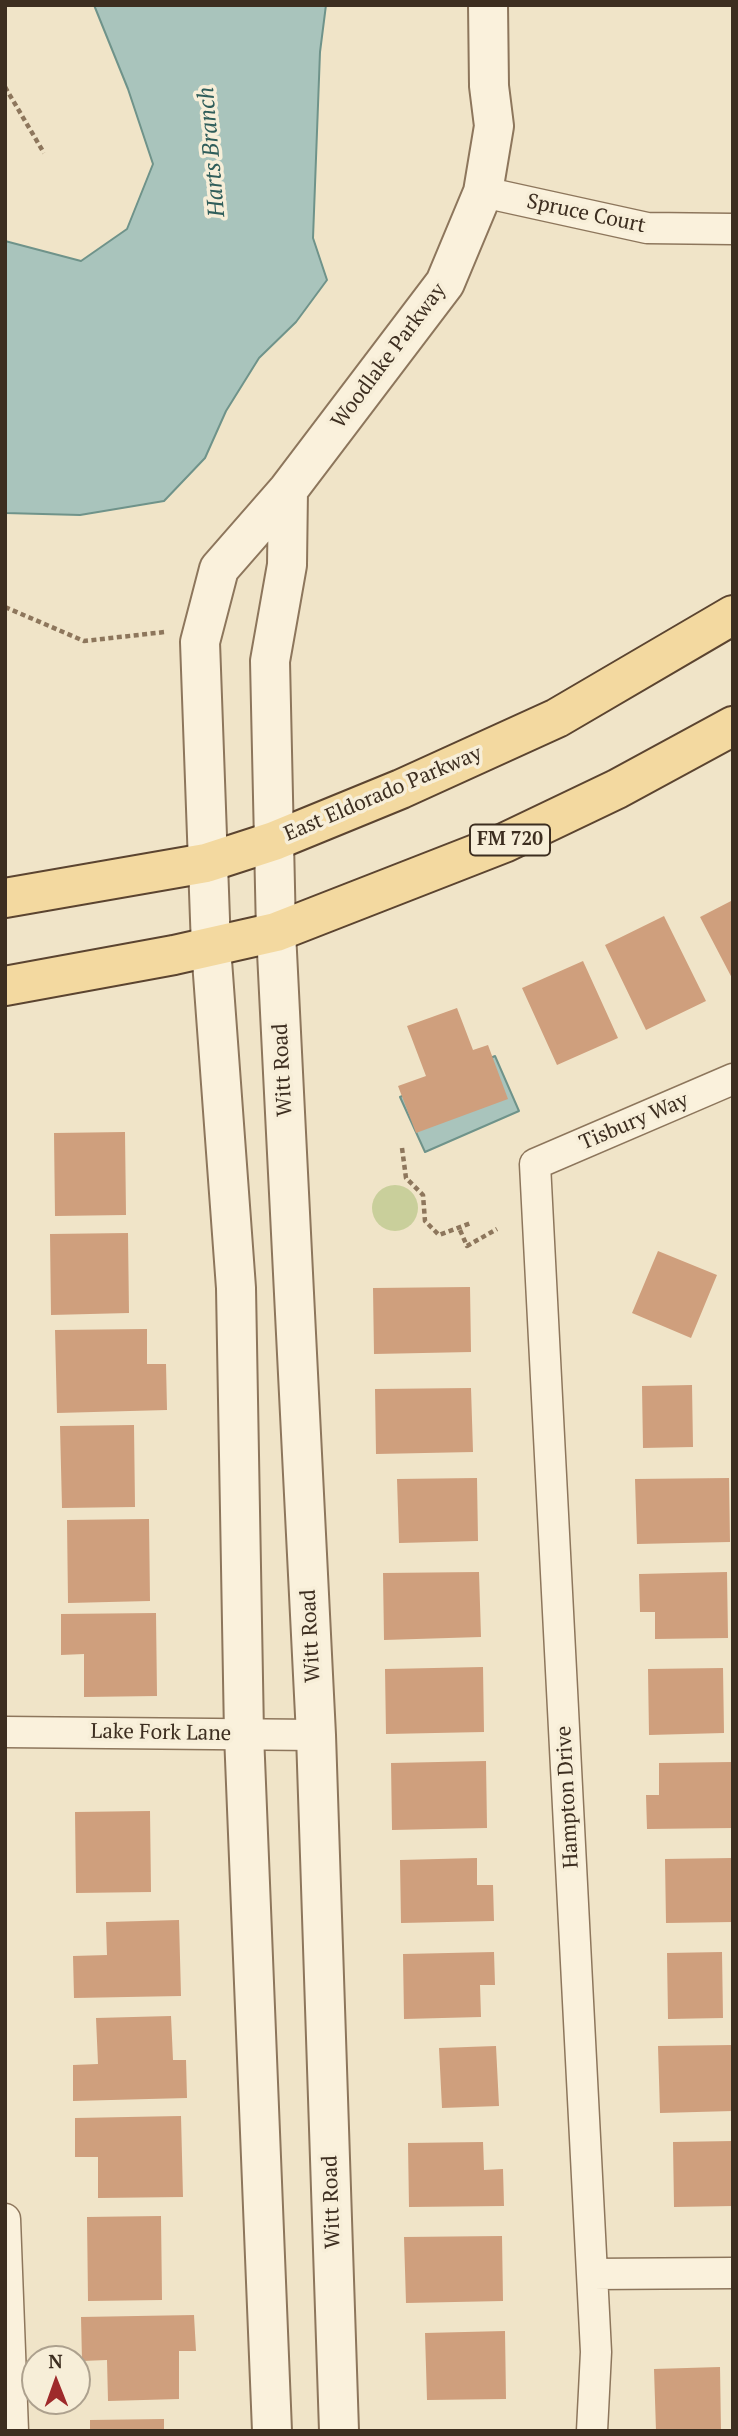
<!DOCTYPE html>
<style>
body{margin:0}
#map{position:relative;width:738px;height:2436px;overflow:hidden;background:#f0e4c8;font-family:"PT Serif",serif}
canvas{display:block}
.frame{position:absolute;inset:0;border:7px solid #3d2e20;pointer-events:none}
.north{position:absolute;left:21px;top:2345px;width:70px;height:70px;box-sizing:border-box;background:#f7eed8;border:2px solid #ada18e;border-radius:50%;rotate:359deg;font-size:19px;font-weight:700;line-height:28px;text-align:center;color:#3d2e20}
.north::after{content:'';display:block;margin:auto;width:24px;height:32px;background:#9e2a2b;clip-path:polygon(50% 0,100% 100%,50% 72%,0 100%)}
</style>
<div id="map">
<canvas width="738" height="2436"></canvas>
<div class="frame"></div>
<div class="north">N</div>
</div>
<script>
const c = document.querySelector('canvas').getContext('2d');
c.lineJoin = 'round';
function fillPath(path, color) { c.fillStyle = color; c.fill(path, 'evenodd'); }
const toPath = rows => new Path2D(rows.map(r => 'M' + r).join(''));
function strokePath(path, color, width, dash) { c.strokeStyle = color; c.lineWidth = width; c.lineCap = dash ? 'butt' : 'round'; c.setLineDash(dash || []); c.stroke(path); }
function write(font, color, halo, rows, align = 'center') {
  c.font = font + ' "PT Serif",serif'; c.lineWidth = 7; c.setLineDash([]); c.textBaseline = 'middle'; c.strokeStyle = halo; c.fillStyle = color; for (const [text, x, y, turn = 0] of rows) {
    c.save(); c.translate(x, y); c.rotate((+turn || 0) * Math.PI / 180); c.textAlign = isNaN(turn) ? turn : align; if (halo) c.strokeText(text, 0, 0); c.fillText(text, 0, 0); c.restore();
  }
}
fillPath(toPath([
 '372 1208a23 23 0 1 1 46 0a23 23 0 1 1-46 0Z'
]), '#c9cf9b');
const water = toPath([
 [94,5,326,5,320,52,313,238,327,280,296,322,259,358,226,411,205,458,164,501,80,515,5,513,5,241,81,261,127,229,153,164,128,89,94,5],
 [495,1056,519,1111,425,1152,400,1097,495,1056]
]);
fillPath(water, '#a9c4bc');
strokePath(water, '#6f938a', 2);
fillPath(toPath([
 [733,900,733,980,700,917],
 [664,916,706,1001,646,1030,605,945],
 [583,961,618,1038,557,1065,522,988],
 [457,1008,473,1050,488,1045,508,1099,416,1133,398,1086,426,1076,407,1026],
 [125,1132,126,1215,55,1216,54,1133],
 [128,1233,129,1313,51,1315,50,1234],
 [658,1251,717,1275,691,1338,632,1313],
 [470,1287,471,1352,374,1354,373,1288],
 [147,1329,147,1364,166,1364,167,1410,57,1413,55,1330],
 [692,1385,693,1447,643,1448,642,1386],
 [471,1388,473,1452,376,1454,375,1389],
 [134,1425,135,1507,62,1508,60,1426],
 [477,1478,478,1541,399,1543,397,1479],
 [729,1478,730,1542,637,1544,635,1479],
 [149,1519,150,1601,68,1603,67,1520],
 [479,1572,481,1637,384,1640,383,1573],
 [727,1572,728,1638,655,1639,655,1612,640,1612,639,1574],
 [156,1613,157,1696,84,1697,84,1654,61,1655,61,1614],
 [483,1667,484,1732,386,1734,385,1669],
 [723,1668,724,1733,649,1735,648,1669],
 [486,1761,487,1828,392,1830,391,1763],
 [733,1762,733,1828,647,1829,646,1795,659,1795,659,1763],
 [150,1811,151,1892,76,1893,75,1812],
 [477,1858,477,1885,493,1885,494,1921,401,1923,400,1860],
 [732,1858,733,1922,666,1923,665,1859],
 [179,1920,181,1996,74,1998,73,1956,107,1955,106,1922],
 [494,1952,495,1985,480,1985,481,2017,404,2019,403,1954],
 [722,1952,723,2018,668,2019,667,1953],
 [171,2016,173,2060,186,2060,187,2098,73,2101,73,2065,98,2064,96,2018],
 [733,2045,733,2111,660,2113,658,2046],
 [496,2046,499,2106,442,2108,439,2048],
 [181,2116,183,2197,98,2198,98,2157,75,2157,75,2118],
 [733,2141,733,2206,674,2207,673,2142],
 [483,2142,484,2170,503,2169,504,2206,409,2207,408,2143],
 [161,2216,162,2300,88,2301,87,2217],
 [502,2236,503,2301,406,2303,404,2237],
 [194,2315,196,2351,179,2351,179,2399,108,2401,107,2360,82,2361,81,2317],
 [505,2331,506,2399,427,2400,425,2333],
 [720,2367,721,2431,656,2431,654,2369],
 [164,2419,164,2431,90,2431,90,2420]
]), '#cf9f7d');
const minor = toPath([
 [483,192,647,228,733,229],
 [5,1732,316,1735],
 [5,2219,13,2431],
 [592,2274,733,2273],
 [592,2431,596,2352,535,1164,733,1079]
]);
const tertiary = toPath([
 [288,490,287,565,270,661,276,932,316,1735,339,2431],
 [272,2431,244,1734,236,1288,211,947,200,642,219,569,288,490,445,283,483,192,494,126,489,86,488,5]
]);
const primary = toPath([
 [5,898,206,863,274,841,401,789,557,718,733,615],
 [5,986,174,955,276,932,504,843,617,789,733,726]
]);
strokePath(minor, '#8d765c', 33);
strokePath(tertiary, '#8d765c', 42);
strokePath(primary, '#5b4430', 42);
strokePath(toPath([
 [5,87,44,153],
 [5,607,84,641,165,632],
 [402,1148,406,1178,423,1195,425,1221,439,1235,471,1223],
 [460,1230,467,1246,497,1229]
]), '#8d765c', 4.5, [5, 3.5]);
strokePath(minor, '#faf1dc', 30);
strokePath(tertiary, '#faf1dc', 38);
strokePath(primary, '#f3d9a0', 38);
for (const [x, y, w] of [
 [510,840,80]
]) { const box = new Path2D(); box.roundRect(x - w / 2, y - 15.5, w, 31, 5); c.fillStyle = '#f7eed8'; c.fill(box); strokePath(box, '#3d2e20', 2); }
write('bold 19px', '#3d2e20', null, [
 ["FM 720",510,840]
]);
write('21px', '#3d2e20', '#f7eed8', [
 ["Spruce Court",586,214,12],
 ["Woodlake Parkway",389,356,-53],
 ["East Eldorado Parkway",383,794,-23],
 ["Witt Road",283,1070,-93],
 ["Tisbury Way",634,1122,-23],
 ["Witt Road",311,1636,-93],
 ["Lake Fork Lane",161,1733,1],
 ["Hampton Drive",568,1797,-93],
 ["Witt Road",332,2202,-92]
]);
write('italic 23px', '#2f5d5a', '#f7eed8', [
 ["Harts Branch",212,152,-95]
]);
</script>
